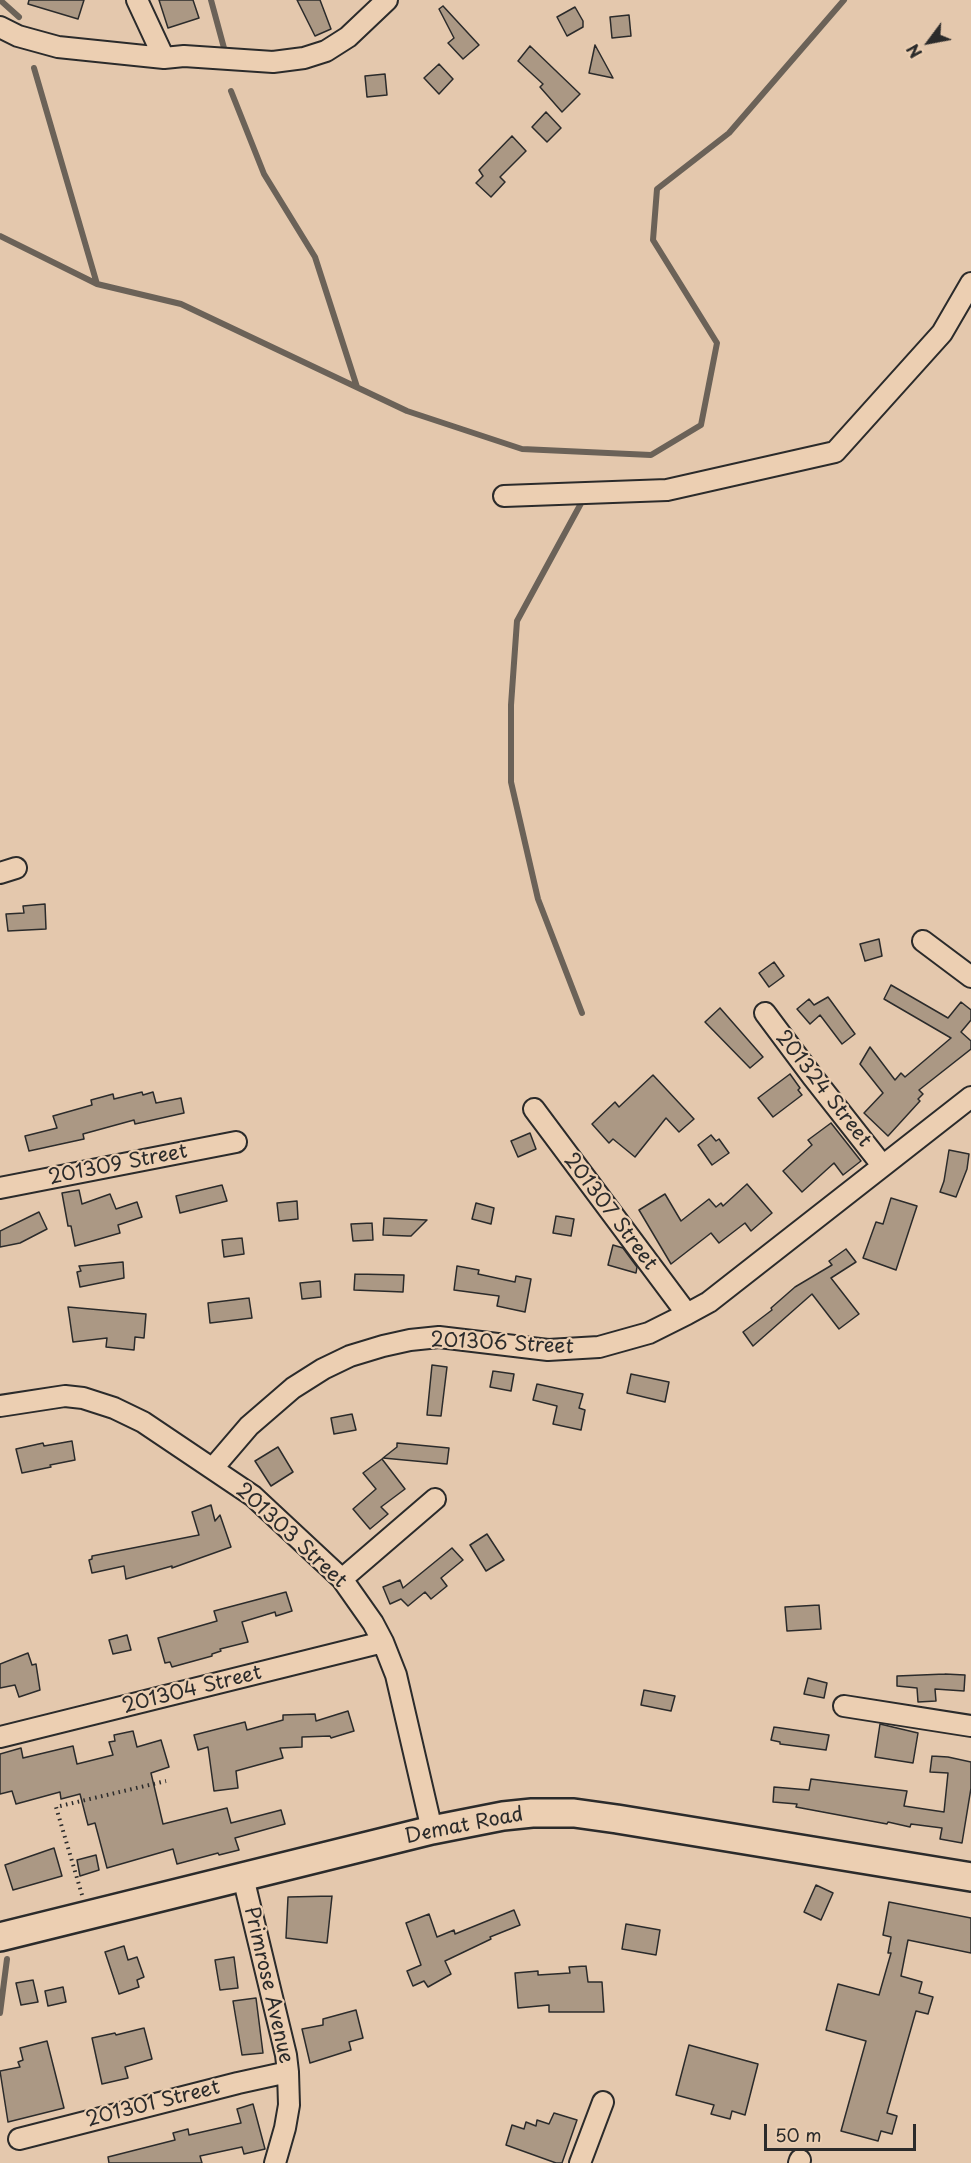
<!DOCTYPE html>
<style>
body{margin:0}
#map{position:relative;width:971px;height:2163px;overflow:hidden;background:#e4c8ad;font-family:"Playpen Sans",sans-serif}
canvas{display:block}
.north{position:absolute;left:899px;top:12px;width:60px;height:60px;-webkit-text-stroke:4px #eccfb2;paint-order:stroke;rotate:238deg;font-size:16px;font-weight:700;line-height:24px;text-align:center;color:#2b2b2b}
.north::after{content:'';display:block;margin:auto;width:21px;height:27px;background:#2b2b2b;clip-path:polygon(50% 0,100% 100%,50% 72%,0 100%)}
.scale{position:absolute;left:764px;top:2124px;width:152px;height:27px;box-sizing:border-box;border:3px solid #2b2b2b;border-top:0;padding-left:8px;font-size:18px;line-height:21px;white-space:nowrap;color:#2b2b2b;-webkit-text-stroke:4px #eccfb2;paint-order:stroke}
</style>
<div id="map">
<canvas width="971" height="2163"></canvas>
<div class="north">N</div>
<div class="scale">50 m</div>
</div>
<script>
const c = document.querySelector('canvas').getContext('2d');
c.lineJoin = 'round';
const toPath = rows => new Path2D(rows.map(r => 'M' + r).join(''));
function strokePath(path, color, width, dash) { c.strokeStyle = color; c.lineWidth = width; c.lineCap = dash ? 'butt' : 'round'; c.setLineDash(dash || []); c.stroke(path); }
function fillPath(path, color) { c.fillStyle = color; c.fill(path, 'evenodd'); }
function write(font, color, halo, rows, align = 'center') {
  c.font = font + ' "Playpen Sans",sans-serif'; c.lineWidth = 4.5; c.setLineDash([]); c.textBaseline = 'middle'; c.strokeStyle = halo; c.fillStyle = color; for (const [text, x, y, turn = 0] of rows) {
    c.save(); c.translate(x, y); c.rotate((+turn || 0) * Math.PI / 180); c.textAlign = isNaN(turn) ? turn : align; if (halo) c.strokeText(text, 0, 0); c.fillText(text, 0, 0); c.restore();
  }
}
strokePath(toPath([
 [0,0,19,17],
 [211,0,224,48],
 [34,68,97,284],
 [231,91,264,174,315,257,357,387],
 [0,236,97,284,181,304,407,411,522,449,651,455,701,425,717,343,653,240,657,189,729,133,844,0],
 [582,1013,538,899,511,782,511,705,517,621,585,496],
 [0,2013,7,1959]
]), '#6b6258', 6);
const building = toPath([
 [29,0,84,0,78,19,28,4,29,0],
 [159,0,193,0,199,18,168,28,159,0],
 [297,0,320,0,331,29,315,36,297,0],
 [443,6,479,45,463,59,448,43,454,38,439,9,443,6],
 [575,7,583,21,583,27,567,36,557,17,575,7],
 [629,15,631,36,612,38,610,17,629,15],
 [595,45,613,78,589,73,595,45],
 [530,46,580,94,562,112,540,87,543,84,518,61,530,46],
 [439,64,453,79,439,94,424,78,439,64],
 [385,74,387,95,367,97,365,76,385,74],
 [546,112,561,128,547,142,532,127,546,112],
 [512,136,526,151,500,177,505,182,491,197,476,183,483,176,479,170,512,136],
 [45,904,46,929,8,931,6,914,24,913,23,906,45,904],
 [879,939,882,956,865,961,860,944,879,939],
 [774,962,784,976,769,987,759,973,774,962],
 [891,985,948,1018,961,1002,971,1010,971,1020,961,1032,971,1041,971,1049,919,1090,923,1094,918,1099,920,1101,888,1136,864,1113,883,1093,860,1064,870,1047,895,1080,901,1073,905,1077,951,1038,884,999,891,985],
 [828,997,855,1034,842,1044,820,1015,810,1024,797,1009,809,999,814,1005,828,997],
 [720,1008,763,1057,750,1068,705,1022,720,1008],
 [790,1074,800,1088,798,1090,802,1095,773,1117,758,1098,790,1074],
 [653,1075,694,1119,679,1132,666,1118,635,1157,613,1139,609,1143,592,1124,615,1102,619,1107,653,1075],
 [142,1092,143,1095,153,1092,156,1103,181,1098,184,1113,135,1124,134,1120,83,1134,84,1139,29,1151,25,1136,57,1128,53,1116,92,1105,91,1100,113,1094,114,1099,142,1092],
 [831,1123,861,1161,843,1175,834,1163,802,1192,783,1171,812,1145,808,1140,831,1123],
 [530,1133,536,1149,518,1157,511,1141,530,1133],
 [711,1135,716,1141,719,1139,729,1153,712,1165,698,1145,711,1135],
 [949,1150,969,1154,967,1169,956,1197,940,1192,944,1181,949,1150],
 [747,1184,772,1213,751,1231,745,1223,719,1243,711,1233,671,1264,639,1210,665,1194,681,1221,709,1199,716,1207,721,1203,723,1206,747,1184],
 [222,1185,227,1201,180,1213,176,1196,222,1185],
 [79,1190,82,1204,110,1194,116,1209,137,1202,142,1217,118,1225,120,1233,75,1246,71,1226,68,1226,62,1193,79,1190],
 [891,1198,917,1206,896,1270,863,1258,876,1222,883,1224,891,1198],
 [297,1201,298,1219,279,1221,277,1203,297,1201],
 [476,1203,494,1208,491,1224,472,1219,476,1203],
 [39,1212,47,1229,20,1243,0,1247,0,1231,39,1212],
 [556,1216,574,1219,571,1236,553,1233,556,1216],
 [384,1218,427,1220,411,1236,408,1236,383,1235,384,1218],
 [372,1223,373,1240,353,1241,351,1224,372,1223],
 [242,1238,244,1254,224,1257,222,1240,242,1238],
 [613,1245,623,1248,637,1267,636,1273,608,1265,613,1245],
 [846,1249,856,1262,831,1278,859,1314,839,1329,812,1294,753,1346,743,1332,772,1310,771,1308,795,1287,832,1265,829,1261,846,1249],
 [123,1262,124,1278,80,1287,77,1272,81,1271,79,1266,123,1262],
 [457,1266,479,1270,478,1274,515,1282,516,1276,531,1279,525,1312,497,1306,499,1296,454,1290,457,1266],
 [355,1274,404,1275,403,1292,354,1290,355,1274],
 [320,1281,321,1297,302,1299,300,1283,320,1281],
 [249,1298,252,1318,210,1323,208,1303,249,1298],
 [68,1307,146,1314,144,1338,135,1337,134,1350,106,1347,107,1338,73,1342,68,1307],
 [432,1365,447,1367,441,1416,427,1415,432,1365],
 [493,1371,514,1374,511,1391,490,1387,493,1371],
 [631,1374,669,1382,665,1402,627,1393,631,1374],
 [537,1384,583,1394,579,1408,585,1410,581,1430,553,1424,557,1406,533,1400,537,1384],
 [352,1414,356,1430,334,1434,331,1418,352,1414],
 [72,1441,75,1460,50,1465,51,1467,22,1473,16,1449,43,1443,44,1446,72,1441],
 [397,1443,449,1448,447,1464,383,1458,397,1447,397,1443],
 [278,1447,293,1472,271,1486,255,1461,278,1447],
 [382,1459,405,1489,381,1507,388,1514,370,1529,353,1509,376,1489,363,1473,382,1459],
 [211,1505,215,1521,220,1515,231,1547,172,1568,172,1566,126,1579,124,1566,92,1573,89,1560,92,1559,92,1556,199,1535,192,1512,211,1505],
 [487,1534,504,1560,486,1571,470,1545,487,1534],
 [452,1548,463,1560,441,1578,447,1586,431,1599,425,1592,408,1606,401,1599,390,1604,383,1587,400,1580,403,1588,452,1548],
 [286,1592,292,1611,276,1616,275,1612,242,1622,248,1642,220,1649,221,1651,212,1654,212,1656,172,1667,170,1662,165,1663,158,1638,217,1621,214,1611,286,1592],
 [819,1605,821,1629,787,1631,785,1607,819,1605],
 [127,1635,131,1650,113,1654,109,1640,127,1635],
 [28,1653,32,1665,36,1664,40,1690,19,1697,15,1685,0,1688,0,1664,28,1653],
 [945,1674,965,1675,964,1691,935,1689,936,1701,918,1702,917,1688,897,1686,897,1676,945,1674],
 [808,1678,827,1683,824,1698,804,1694,808,1678],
 [644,1690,675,1696,671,1711,641,1705,644,1690],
 [348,1711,354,1731,331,1738,330,1736,302,1737,302,1747,280,1748,283,1758,236,1771,238,1788,214,1791,208,1747,198,1750,194,1735,245,1722,247,1730,283,1720,283,1715,315,1714,316,1721,348,1711],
 [880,1724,918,1733,913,1763,875,1757,880,1724],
 [774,1727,829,1735,826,1750,780,1744,780,1742,771,1740,774,1727],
 [133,1731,137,1747,161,1740,169,1767,151,1773,163,1824,227,1808,231,1823,281,1810,285,1824,235,1838,239,1850,219,1855,218,1853,177,1864,173,1849,107,1868,95,1823,88,1825,80,1794,61,1799,60,1792,16,1804,12,1791,0,1794,0,1754,21,1748,23,1758,73,1746,77,1764,113,1755,109,1742,115,1741,114,1735,133,1731],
 [932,1756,948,1757,971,1762,971,1788,962,1843,940,1839,942,1828,911,1824,910,1827,888,1822,887,1824,796,1807,797,1804,773,1802,774,1787,809,1790,811,1779,907,1791,904,1806,944,1812,948,1773,930,1772,932,1756],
 [54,1848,62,1876,13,1890,5,1865,54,1848],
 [96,1855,99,1870,80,1876,77,1860,96,1855],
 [816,1885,833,1893,821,1920,804,1912,816,1885],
 [332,1896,327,1943,286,1938,288,1897,332,1896],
 [889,1902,971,1918,971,1953,908,1940,901,1976,922,1982,919,1993,933,1997,928,2014,916,2011,887,2113,897,2116,892,2134,881,2131,878,2141,841,2131,866,2041,826,2030,838,1984,879,1995,891,1953,888,1953,891,1937,883,1935,889,1902],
 [514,1910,520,1925,490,1937,491,1939,445,1961,451,1974,428,1987,424,1981,413,1986,407,1971,421,1965,406,1923,429,1914,437,1937,454,1930,455,1934,514,1910],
 [626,1924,660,1930,656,1955,622,1949,626,1924],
 [124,1946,128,1960,137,1957,144,1977,137,1980,139,1987,119,1994,105,1952,124,1946],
 [234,1957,238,1988,220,1990,215,1960,234,1957],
 [586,1966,588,1982,602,1982,604,2012,549,2012,549,2005,518,2008,515,1973,538,1971,538,1975,570,1973,569,1967,586,1966],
 [33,1980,38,2002,21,2005,16,1983,33,1980],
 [63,1987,66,2002,48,2006,45,1991,63,1987],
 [256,1998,263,2053,242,2055,233,2001,256,1998],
 [356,2010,363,2038,349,2042,351,2050,310,2063,302,2029,323,2025,323,2019,356,2010],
 [144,2028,152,2059,125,2067,128,2078,102,2084,92,2038,115,2033,116,2035,144,2028],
 [47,2041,64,2108,8,2122,0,2071,20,2067,18,2062,23,2060,20,2048,47,2041],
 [689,2045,758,2064,745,2115,732,2111,730,2119,711,2114,714,2105,676,2095,689,2045],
 [253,2104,265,2149,244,2154,242,2147,200,2156,202,2163,109,2163,108,2157,175,2140,173,2133,188,2129,189,2135,241,2123,237,2109,253,2104],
 [554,2113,577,2120,562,2163,556,2163,506,2145,512,2125,524,2129,526,2122,536,2126,537,2120,549,2124,554,2113]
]);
fillPath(building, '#ab9884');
strokePath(building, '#2b2b2b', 1.5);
const street = toPath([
 [137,0,164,58],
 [0,27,18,36,58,47,164,58,184,56,273,62,304,58,326,51,348,37,387,0],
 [504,496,667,490,835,452,942,333,971,283],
 [0,873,16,868],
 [923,941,971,977],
 [765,1013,812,1076,882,1165],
 [534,1109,687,1314],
 [0,1188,236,1142],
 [0,1406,65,1396,83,1398,114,1408,143,1422,253,1496,342,1579,373,1623,383,1642,396,1675,432,1830],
 [213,1468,249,1426,293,1388,323,1369,350,1356,383,1346,410,1340,439,1337,548,1350,599,1347,649,1333,687,1314,709,1302,971,1097],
 [342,1579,435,1499],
 [844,1706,971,1726],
 [0,1737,383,1642],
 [243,1877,286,2055,288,2072,289,2105,285,2128,275,2163],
 [19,2139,238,2083,288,2072],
 [580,2163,603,2102],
 [799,2163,800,2160]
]);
const secondary = toPath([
 [0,1937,432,1830,503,1816,532,1813,574,1813,617,1819,971,1877]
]);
strokePath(street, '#2b2b2b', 24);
strokePath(secondary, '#2b2b2b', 32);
strokePath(toPath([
 [82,1895,56,1807,166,1781]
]), '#2b2b2b', 4, [1.5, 4.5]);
strokePath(street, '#eccfb2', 20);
strokePath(secondary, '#eccfb2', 27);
write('20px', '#2b2b2b', '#eccfb2', [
 ["201324 Street",823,1089,52],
 ["201309 Street",118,1165,-11],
 ["201307 Street",610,1212,53],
 ["201306 Street",502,1344,3],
 ["201303 Street",291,1536,43],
 ["201304 Street",192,1690,-14],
 ["Demat Road",464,1826,-11],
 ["Primrose Avenue",268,1985,77],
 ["201301 Street",153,2104,-14]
]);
</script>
